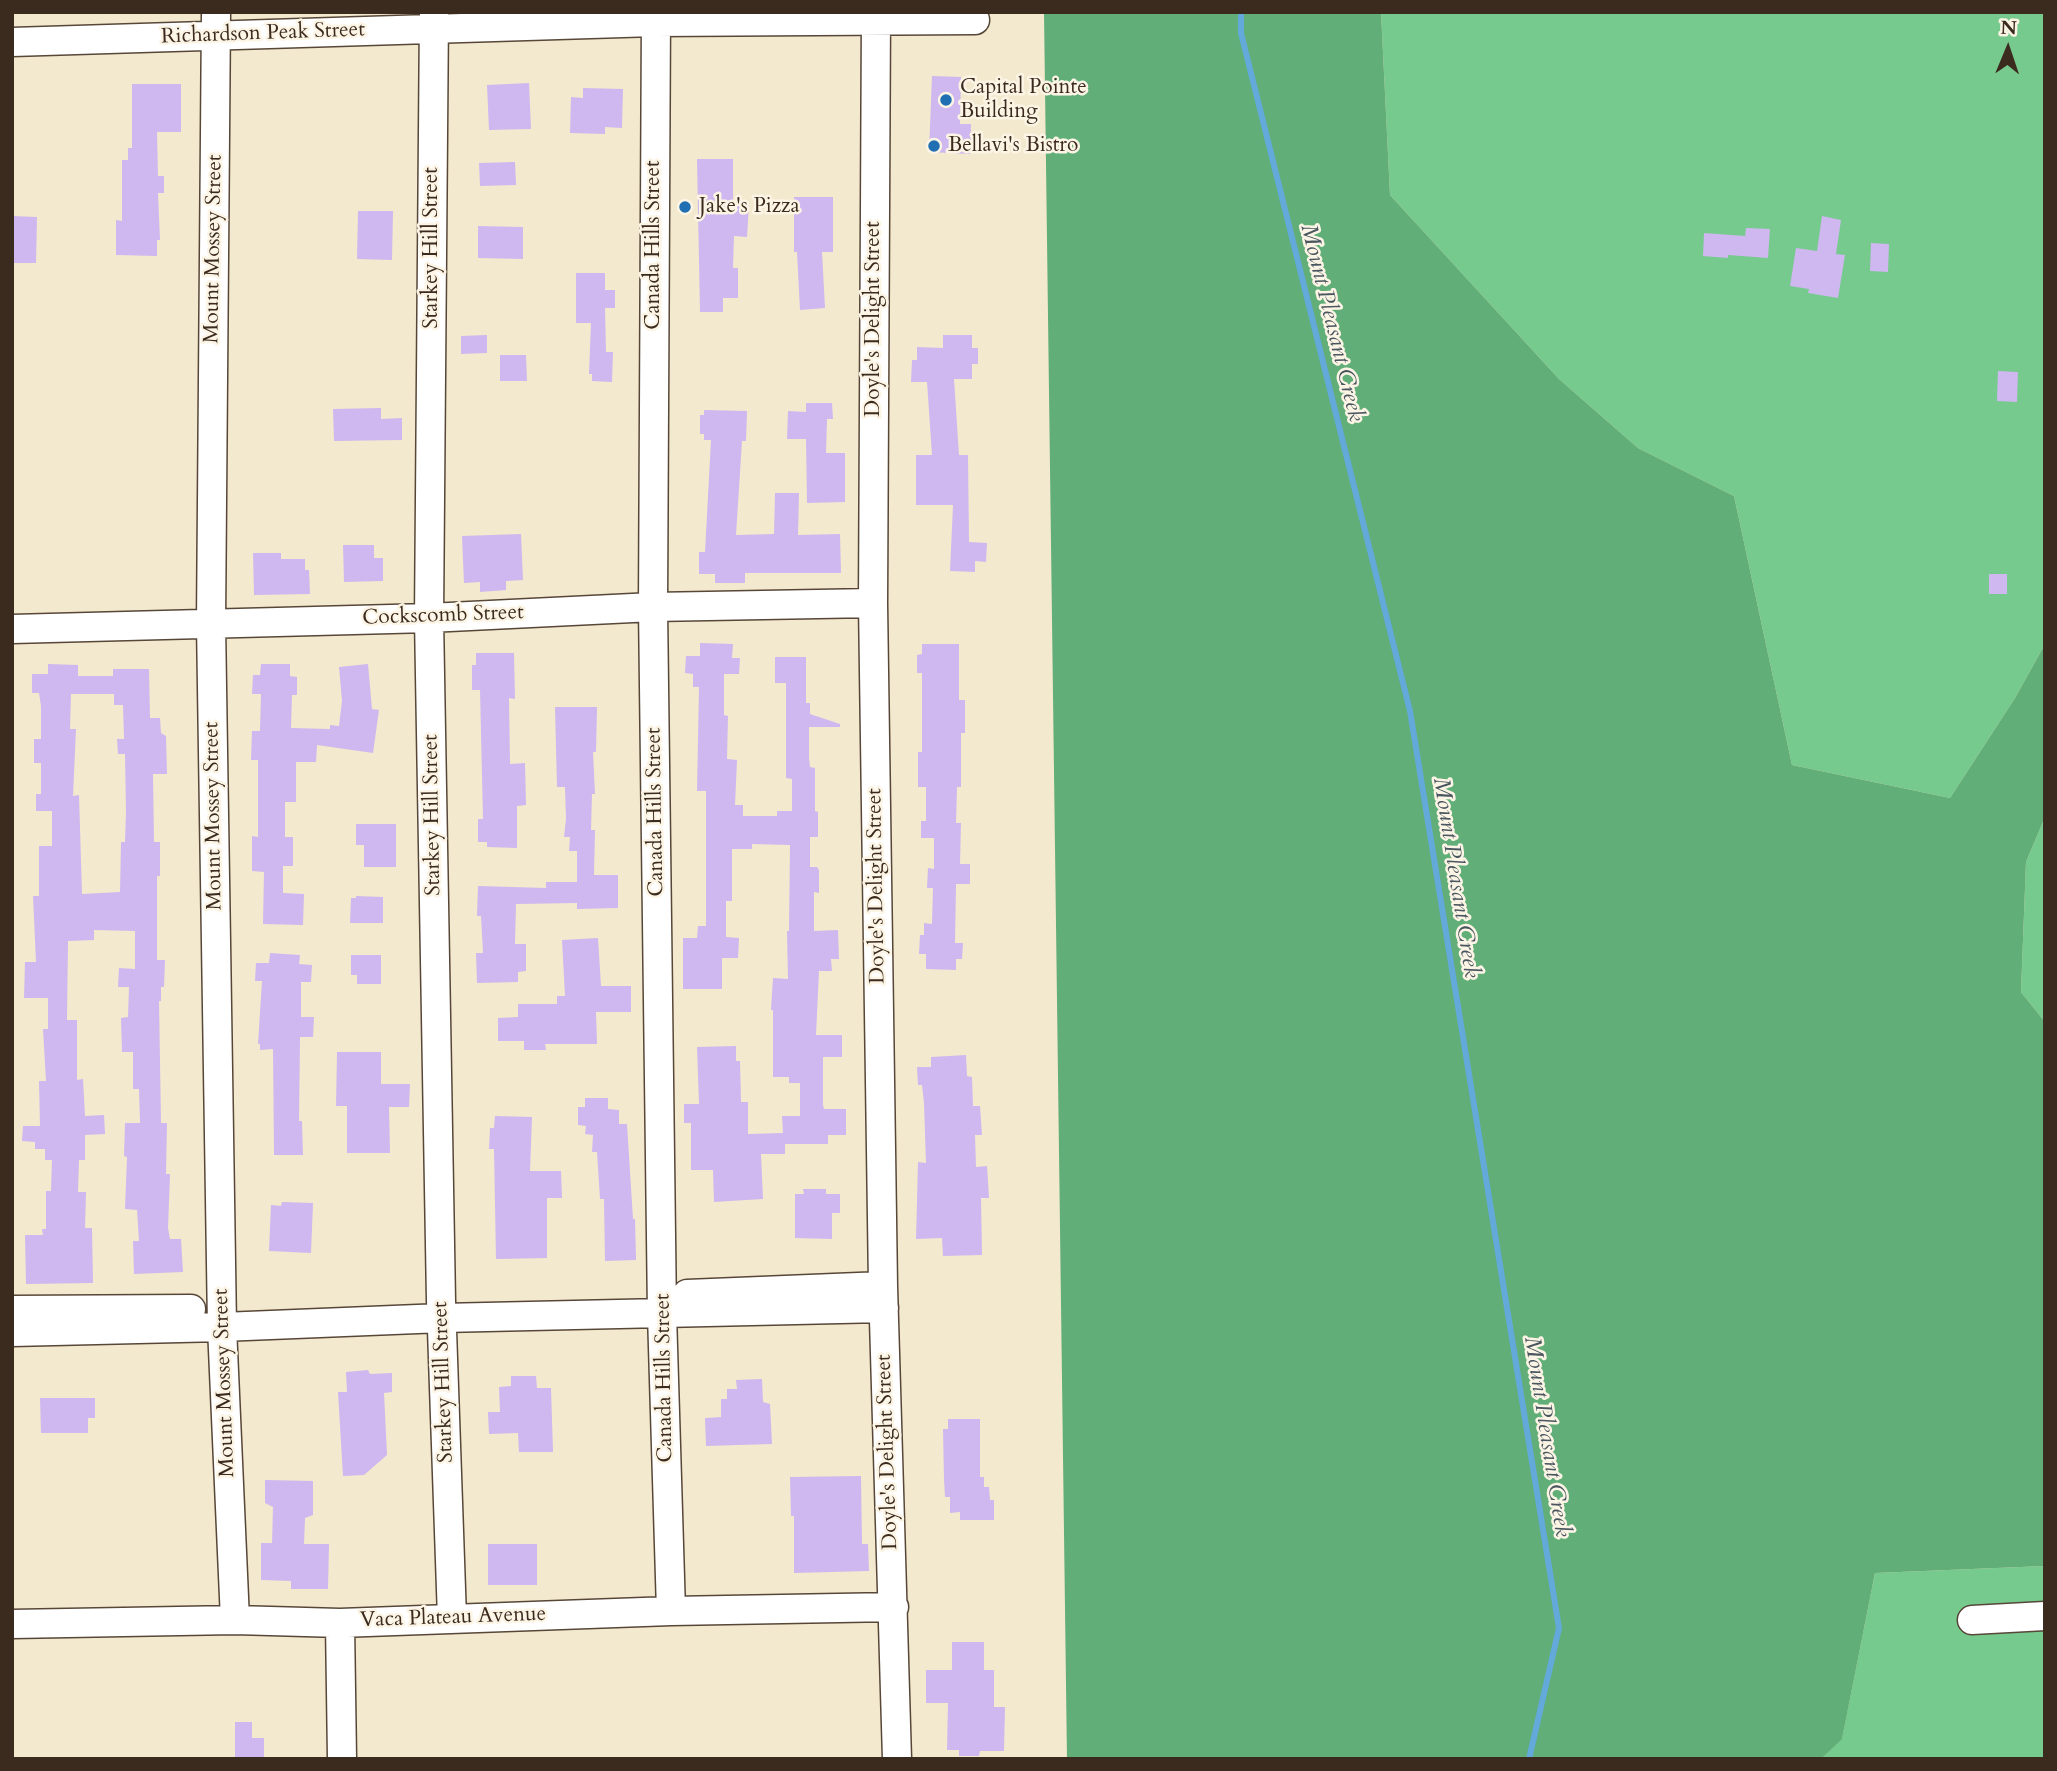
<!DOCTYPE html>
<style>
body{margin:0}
#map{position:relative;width:2057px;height:1771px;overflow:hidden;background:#f3e9ce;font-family:Cardo,serif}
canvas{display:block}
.frame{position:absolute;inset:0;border:14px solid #3b2a1e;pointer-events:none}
.north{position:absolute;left:1973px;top:14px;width:70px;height:70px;-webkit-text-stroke:5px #fcf5e5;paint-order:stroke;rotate:2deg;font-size:19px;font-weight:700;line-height:28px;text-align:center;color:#3b2a1e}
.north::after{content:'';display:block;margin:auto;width:24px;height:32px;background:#3b2a1e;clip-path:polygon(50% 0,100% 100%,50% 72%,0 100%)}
</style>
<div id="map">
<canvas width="2057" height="1771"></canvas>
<div class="frame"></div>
<div class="north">N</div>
</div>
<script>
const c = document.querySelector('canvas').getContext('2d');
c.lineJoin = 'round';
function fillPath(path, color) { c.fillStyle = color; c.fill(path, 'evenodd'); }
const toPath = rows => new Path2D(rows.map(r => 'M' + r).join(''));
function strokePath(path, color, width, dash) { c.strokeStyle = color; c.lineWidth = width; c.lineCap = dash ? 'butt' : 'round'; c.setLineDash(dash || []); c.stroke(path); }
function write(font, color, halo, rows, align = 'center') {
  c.font = font + ' Cardo,serif'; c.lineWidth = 5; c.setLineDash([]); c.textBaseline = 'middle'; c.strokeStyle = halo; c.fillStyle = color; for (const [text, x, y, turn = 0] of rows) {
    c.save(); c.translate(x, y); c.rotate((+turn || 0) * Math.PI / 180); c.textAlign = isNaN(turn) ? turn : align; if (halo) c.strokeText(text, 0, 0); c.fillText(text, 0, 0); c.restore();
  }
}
fillPath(toPath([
 [1381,12,2045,12,2045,644,2015,698,1950,798,1792,765,1734,496,1638,448,1559,379,1390,195],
 [2045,817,2045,1022,2021,992,2026,862],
 [2045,1566,2045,1759,1821,1759,1842,1738,1875,1573]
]), '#77ca8d');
fillPath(toPath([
 [1044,12,1381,12,1390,195,1559,379,1638,448,1734,496,1792,765,1950,798,2015,698,2045,644,2045,817,2026,862,2021,992,2045,1022,2045,1566,1875,1573,1842,1739,1821,1759,1067,1759]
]), '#61ae78');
strokePath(toPath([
 [1241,12,1241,33,1410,711,1559,1628,1529,1759]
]), '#63a9d9', 6);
fillPath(toPath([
 [932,76,961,77,960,124,971,124,970,154,929,152],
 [529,83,531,129,489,130,487,85],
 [132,84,181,84,181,132,157,132,158,176,164,176,164,193,158,193,160,240,157,240,157,256,116,255,116,220,122,221,122,160,128,160,128,148,132,148],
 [583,88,623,89,622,128,605,127,605,134,570,133,571,97,583,98],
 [697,159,733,159,733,204,749,205,747,237,734,236,733,268,738,268,738,298,723,298,723,312,700,312],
 [515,162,516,185,480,186,479,163],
 [794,197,833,197,833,252,822,252,825,308,800,310,797,252,794,252],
 [358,211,393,211,392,260,357,259],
 [12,216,37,217,36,263,12,263],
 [1822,216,1841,220,1836,254,1845,255,1838,298,1808,293,1809,289,1790,286,1796,248,1817,251],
 [478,226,523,227,523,259,478,258],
 [1746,228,1770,229,1768,258,1728,255,1728,258,1703,256,1704,233,1745,236],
 [1871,243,1889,244,1888,272,1870,271],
 [576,273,605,273,605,290,615,290,615,308,605,308,606,352,613,352,612,382,592,381,592,374,589,374,591,323,576,323],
 [487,335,487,353,461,354,461,336],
 [943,335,972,335,972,348,978,348,978,364,972,364,972,379,954,379,959,455,968,455,969,542,987,543,986,562,975,561,975,572,950,571,953,505,916,505,916,455,932,455,927,382,911,382,912,360,917,360,917,347,943,348],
 [500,355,526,355,527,381,500,381],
 [1998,371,2018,372,2017,402,1997,401],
 [806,403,832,403,833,419,827,419,826,453,845,453,845,502,807,503,806,439,787,439,788,411,806,412],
 [381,408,381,419,402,418,402,440,334,441,333,409],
 [704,410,747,411,746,441,742,441,736,535,774,534,775,493,799,493,798,535,840,534,841,573,745,573,745,583,715,583,715,574,699,574,699,552,705,552,711,440,704,440,704,434,700,434,700,415,704,415],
 [521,534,523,580,506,581,506,590,480,592,480,582,464,583,462,536],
 [343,545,374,545,374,558,383,558,383,581,344,582],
 [253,553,281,553,281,559,305,559,305,570,309,570,310,594,254,595],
 [1989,574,2007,574,2007,594,1989,594],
 [700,643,733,644,732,658,740,658,739,674,724,674,724,715,728,716,727,759,737,760,735,805,743,805,743,816,777,816,777,811,792,811,792,779,786,778,786,683,775,683,775,657,806,657,806,703,810,703,810,714,840,724,840,727,809,727,809,758,810,767,815,768,815,811,818,812,818,837,810,837,810,867,817,867,819,870,819,893,814,892,814,931,838,930,839,959,831,959,832,971,819,971,816,1035,842,1035,842,1057,823,1057,823,1105,824,1109,846,1109,846,1135,828,1135,828,1144,785,1144,785,1154,761,1154,763,1199,714,1202,713,1170,691,1170,691,1123,684,1123,684,1104,699,1104,697,1047,736,1046,736,1061,740,1061,741,1102,748,1102,748,1134,783,1133,782,1116,800,1116,800,1083,789,1083,789,1077,773,1077,773,1010,771,1010,773,978,788,979,787,931,789,931,790,845,752,844,752,849,732,849,732,901,726,901,726,937,739,938,738,958,722,958,722,989,683,989,683,938,697,938,698,926,706,926,706,791,697,791,699,687,693,687,693,674,685,673,686,656,700,656],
 [922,644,959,644,959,700,965,700,965,733,961,733,961,787,957,787,956,823,961,823,960,864,970,864,970,884,956,884,955,943,963,943,962,959,956,959,956,970,926,969,926,954,919,954,920,935,924,935,924,923,932,924,933,888,927,888,928,868,934,869,934,838,921,838,921,821,926,821,926,787,918,787,918,752,922,752,922,673,917,673,917,655,922,654],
 [476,653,514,653,515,699,509,698,510,764,525,763,526,805,517,806,517,848,487,847,487,842,478,842,478,819,483,819,480,690,472,690,472,665,476,665],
 [48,664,78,665,78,676,113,676,113,669,149,669,150,718,160,718,161,733,166,736,167,774,153,774,154,842,160,842,160,876,157,876,157,960,165,960,164,987,161,987,161,1001,159,1001,161,1123,167,1123,166,1174,170,1174,168,1228,170,1239,181,1239,183,1272,134,1274,133,1241,139,1241,137,1210,125,1209,127,1157,124,1156,125,1123,140,1123,139,1089,133,1089,133,1052,122,1052,121,1018,128,1017,129,987,118,987,119,968,135,969,135,931,94,930,94,940,68,941,67,1020,77,1020,77,1080,83,1079,85,1116,104,1115,105,1134,85,1135,85,1160,79,1160,78,1192,86,1192,85,1228,92,1228,93,1283,26,1284,25,1235,43,1235,42,1229,46,1229,46,1191,51,1191,52,1160,45,1160,45,1149,35,1149,35,1142,22,1141,23,1126,40,1126,39,1081,46,1081,43,1029,48,1029,48,998,24,998,25,962,36,962,33,896,39,896,39,846,52,846,52,811,36,811,36,794,41,794,41,763,34,763,34,739,41,739,41,706,39,693,32,693,32,674,48,674],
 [71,694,114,694,114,705,123,705,124,739,117,739,118,754,125,754,126,811,125,842,121,842,120,892,82,894,79,795,73,796,76,729,70,729],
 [261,664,290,664,290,676,297,677,297,695,292,695,291,728,330,729,330,725,339,726,342,701,339,667,368,664,372,709,379,710,373,753,317,745,316,762,296,762,296,802,285,802,285,837,293,837,293,866,283,866,283,893,304,894,303,925,263,924,264,872,252,871,252,836,258,837,258,760,251,760,252,731,260,731,261,694,252,694,253,675,260,675],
 [555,707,597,707,596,752,593,752,595,794,592,794,591,830,595,830,594,875,618,875,618,908,577,909,577,903,516,904,515,944,526,944,526,971,518,972,518,982,477,983,476,953,483,953,481,916,477,916,478,886,546,888,546,882,577,882,577,851,569,851,570,837,564,837,566,819,565,787,557,787],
 [356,824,396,824,396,867,364,867,364,845,356,845],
 [356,896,383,897,383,923,350,923,351,898,356,898],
 [598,938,601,986,631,986,631,1012,596,1012,597,1044,545,1044,546,1050,524,1050,524,1041,498,1041,498,1018,518,1017,518,1004,557,1004,557,996,565,996,562,940],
 [270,953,300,955,299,964,312,965,311,982,301,982,301,1017,314,1017,313,1037,300,1037,299,1121,302,1121,303,1155,274,1155,273,1049,260,1050,260,1044,258,1044,262,981,255,981,256,963,269,963],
 [351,955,381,955,381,984,357,984,357,975,351,975],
 [337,1052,381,1052,381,1084,410,1084,409,1107,389,1107,390,1153,347,1153,347,1106,336,1106],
 [966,1055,967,1076,972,1077,973,1106,980,1106,982,1135,975,1135,976,1167,987,1166,989,1198,981,1198,982,1255,943,1256,942,1238,916,1239,918,1162,926,1163,924,1103,922,1085,918,1085,917,1067,931,1067,931,1057],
 [585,1098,608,1098,608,1109,619,1110,619,1124,627,1124,633,1219,635,1219,636,1260,605,1261,604,1199,600,1199,597,1152,592,1152,593,1135,585,1134,586,1126,578,1125,578,1107,585,1107],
 [495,1116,532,1117,530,1171,561,1171,562,1198,547,1198,547,1258,496,1259,494,1149,489,1149,490,1128,494,1128],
 [803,1189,826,1189,826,1194,840,1194,840,1213,832,1213,832,1239,795,1238,795,1194,804,1194],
 [282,1202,313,1203,311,1253,269,1251,271,1205,281,1206],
 [368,1370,370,1374,392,1373,392,1392,384,1393,387,1455,364,1475,343,1476,338,1392,347,1392,346,1372],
 [511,1376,536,1376,537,1388,551,1388,553,1452,519,1452,518,1433,489,1434,488,1412,500,1412,499,1387,511,1386],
 [762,1379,763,1402,770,1404,772,1444,706,1446,705,1418,721,1417,721,1399,727,1399,727,1389,737,1389,736,1380],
 [40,1398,95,1398,95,1418,88,1418,88,1433,41,1433],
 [948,1419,980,1419,980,1477,984,1477,984,1487,989,1487,990,1500,994,1500,994,1520,960,1520,960,1512,950,1513,950,1497,945,1497,944,1479,943,1429,948,1429],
 [861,1476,862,1544,868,1544,869,1571,794,1573,794,1516,791,1516,790,1477],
 [265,1480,313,1481,313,1515,305,1518,304,1544,329,1544,328,1589,291,1589,291,1581,261,1580,261,1543,272,1543,273,1507,265,1503],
 [488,1544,537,1544,537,1585,488,1585],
 [952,1642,984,1642,984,1670,994,1670,994,1707,1005,1707,1004,1751,980,1751,979,1756,959,1756,959,1750,947,1750,948,1703,926,1703,926,1670,952,1670],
 [235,1722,252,1722,252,1738,264,1738,264,1759,235,1759]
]), '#cfb7f0');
const minor = toPath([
 [216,12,211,623,222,1327,235,1620],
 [434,12,429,618,441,1301,452,1618],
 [656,12,653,607,662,1314,671,1611],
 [876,12,873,603,883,1286,897,1759],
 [12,42,655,22,975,20],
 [12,629,429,618,653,607,873,603],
 [687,1294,883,1286],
 [12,1310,191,1309],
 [12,1332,222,1327,442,1318,884,1308],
 [1972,1620,2045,1616],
 [340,1623,342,1759],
 [12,1624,235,1620,340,1623,671,1611,894,1607]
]);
strokePath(minor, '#574738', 31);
strokePath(minor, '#fff', 28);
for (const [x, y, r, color] of [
 [946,100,7,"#1f6fb2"],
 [934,146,7,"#1f6fb2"],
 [685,207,7,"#1f6fb2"]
]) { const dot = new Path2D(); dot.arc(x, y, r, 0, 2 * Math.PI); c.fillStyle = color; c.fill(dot); strokePath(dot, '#fcf5e5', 2.5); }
write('21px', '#3b2a1e', '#fcf5e5', [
 ["Richardson Peak Street",263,34,-2],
 ["Canada Hills Street",654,245,-90],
 ["Starkey Hill Street",432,248,-90],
 ["Mount Mossey Street",214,249,-89],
 ["Doyle's Delight Street",874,319,-90],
 ["Cockscomb Street",443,616,-2],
 ["Canada Hills Street",656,812,-91],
 ["Starkey Hill Street",433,815,-91],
 ["Mount Mossey Street",214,816,-91],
 ["Doyle's Delight Street",877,886,-91],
 ["Canada Hills Street",665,1378,-91],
 ["Starkey Hill Street",444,1382,-92],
 ["Mount Mossey Street",225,1383,-92],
 ["Doyle's Delight Street",888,1452,-92],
 ["Vaca Plateau Avenue",453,1618,-2]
]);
write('21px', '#3b2a1e', '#fcf5e5', [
 ["Capital Pointe",960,88],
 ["Building",960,112],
 ["Bellavi's Bistro",948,146],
 ["Jake's Pizza",699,207]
], 'left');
write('italic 23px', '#49565f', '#fcf5e5', [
 ["Mount Pleasant Creek",1331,323,76],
 ["Mount Pleasant Creek",1455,878,81],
 ["Mount Pleasant Creek",1546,1437,81]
]);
</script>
